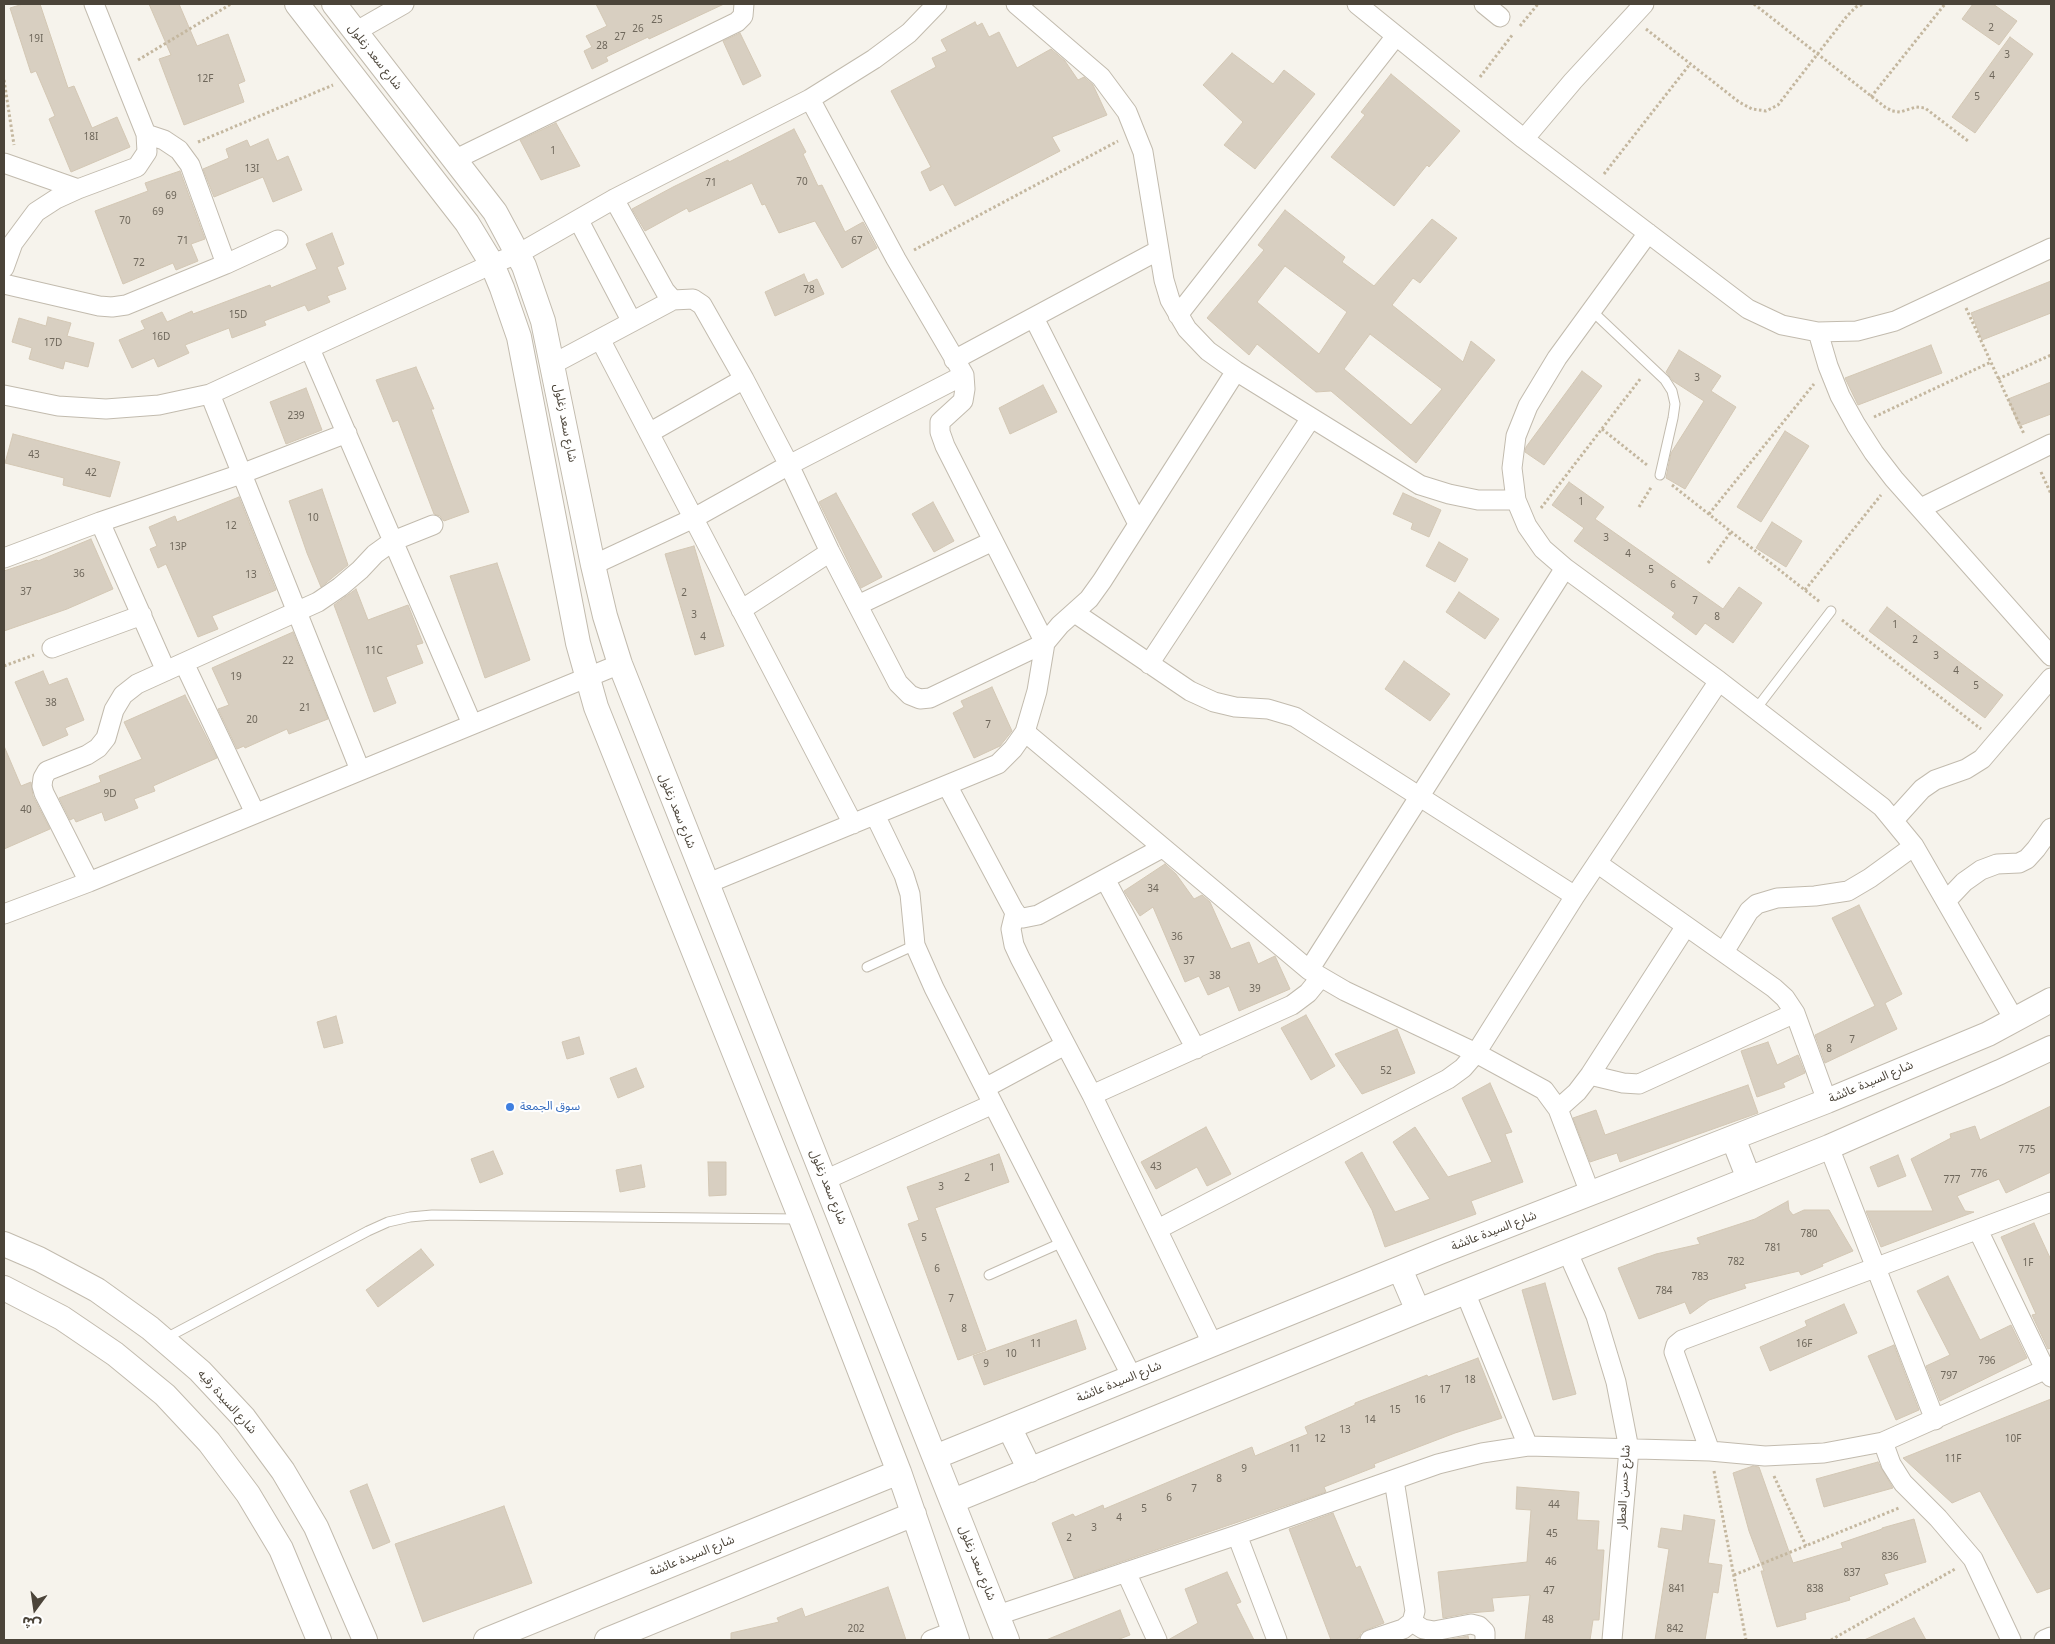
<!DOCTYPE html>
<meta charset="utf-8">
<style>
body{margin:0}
#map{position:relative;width:2055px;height:1644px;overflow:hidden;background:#f6f3ec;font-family:"Noto Sans","Noto Sans Arabic",sans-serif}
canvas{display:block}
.frame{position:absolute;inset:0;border:5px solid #4b4439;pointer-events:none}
.north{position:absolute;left:10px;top:1584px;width:50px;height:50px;-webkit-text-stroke:4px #fff;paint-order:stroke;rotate:194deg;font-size:14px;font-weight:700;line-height:20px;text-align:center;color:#4b4439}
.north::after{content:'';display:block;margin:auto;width:18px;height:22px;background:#4b4439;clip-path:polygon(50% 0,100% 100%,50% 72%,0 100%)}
</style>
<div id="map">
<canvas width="2055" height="1644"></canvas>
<div class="frame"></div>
<div class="north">ش</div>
</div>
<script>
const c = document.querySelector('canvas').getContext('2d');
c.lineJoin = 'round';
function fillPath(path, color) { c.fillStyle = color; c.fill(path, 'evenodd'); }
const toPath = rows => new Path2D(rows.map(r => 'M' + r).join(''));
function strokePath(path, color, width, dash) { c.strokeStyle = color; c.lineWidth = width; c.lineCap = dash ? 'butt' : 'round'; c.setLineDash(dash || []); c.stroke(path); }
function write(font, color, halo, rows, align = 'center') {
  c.font = font + ' "Noto Sans","Noto Sans Arabic",sans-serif'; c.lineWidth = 4; c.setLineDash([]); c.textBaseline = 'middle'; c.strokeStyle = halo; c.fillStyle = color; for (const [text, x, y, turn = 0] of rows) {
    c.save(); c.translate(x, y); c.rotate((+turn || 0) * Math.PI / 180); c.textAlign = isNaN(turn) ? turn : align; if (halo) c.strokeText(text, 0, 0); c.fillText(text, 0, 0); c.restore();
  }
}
const building = toPath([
 [23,4,40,4,68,88,74,86,92,128,117,117,130,147,71,172,49,119,55,116,36,71,31,73,10,8,23,4],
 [149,4,179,4,197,46,228,34,245,81,238,84,244,102,184,125,159,59,171,55,149,4],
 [596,4,724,4,649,39,648,37,606,57,608,61,592,69,584,51,592,47,586,36,607,26,596,4],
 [1973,4,1993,4,2017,21,1999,45,1962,19,1973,4],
 [975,22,977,26,982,23,989,37,999,32,1017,68,1051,49,1065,61,1078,80,1084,77,1093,85,1107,115,1052,137,1060,151,955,206,943,184,930,191,921,172,931,167,891,91,936,67,932,58,947,51,941,40,975,22],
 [740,33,761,76,743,85,723,41,740,33],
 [2010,37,2033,54,1975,133,1952,117,2010,37],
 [1232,53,1273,84,1284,70,1315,94,1255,169,1224,145,1243,122,1203,85,1232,53],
 [1391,74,1460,131,1429,167,1427,165,1394,206,1331,157,1365,115,1361,112,1391,74],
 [556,123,580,166,541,180,520,140,556,123],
 [794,129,806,152,803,154,818,186,822,185,845,232,863,222,877,248,842,268,815,221,779,233,765,204,762,205,752,183,689,212,687,208,645,231,632,209,673,187,728,160,729,162,794,129],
 [268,139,277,161,288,156,302,190,273,202,263,177,214,197,203,169,229,158,226,149,247,140,250,147,268,139],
 [180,171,205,239,191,244,198,261,176,270,173,263,123,284,95,211,148,191,145,183,180,171],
 [1285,210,1345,257,1342,262,1374,286,1432,219,1457,238,1420,283,1413,278,1392,305,1463,362,1471,341,1495,360,1416,463,1331,391,1316,392,1257,344,1249,355,1207,318,1264,250,1258,245,1285,210],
 [1285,266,1347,312,1319,354,1257,302,1285,266],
 [1370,334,1442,389,1411,425,1344,369,1370,334],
 [332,233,344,264,337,267,346,289,327,296,330,302,308,311,305,305,264,321,266,325,232,338,229,328,185,345,189,353,158,367,154,358,132,368,119,340,145,329,141,321,162,312,167,322,192,311,193,314,270,285,271,288,317,269,306,244,332,233],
 [804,274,808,283,817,279,824,294,775,316,765,292,804,274],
 [2051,281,2051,313,1982,340,1971,313,2051,281],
 [48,317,71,323,67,336,94,343,88,367,65,361,63,369,29,359,32,348,12,342,19,318,46,326,48,317],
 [1931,345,1942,373,1858,405,1845,378,1931,345],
 [1679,350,1721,376,1711,391,1736,407,1685,489,1666,478,1671,453,1704,401,1673,381,1666,372,1679,350],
 [416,367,434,409,431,409,469,512,444,521,440,516,434,514,398,420,393,422,376,380,416,367],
 [1582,371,1602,386,1544,465,1525,452,1526,447,1582,371],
 [2051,382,2051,414,2019,426,2008,399,2051,382],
 [1043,385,1057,412,1010,434,999,408,1043,385],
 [306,388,322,430,286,444,270,402,306,388],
 [1785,431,1809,446,1761,522,1737,507,1785,431],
 [13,434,120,462,110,497,63,485,64,478,5,463,13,434],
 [1569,482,1604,507,1595,519,1723,609,1739,587,1762,603,1733,643,1705,623,1696,635,1672,617,1675,613,1574,541,1584,528,1552,505,1569,482],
 [322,489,348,565,321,587,307,553,289,501,322,489],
 [836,493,882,577,861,588,819,502,836,493],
 [1403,493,1441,510,1429,537,1411,529,1413,523,1393,514,1403,493],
 [239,497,276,590,212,616,218,629,198,637,166,564,158,568,150,549,157,546,149,527,175,516,177,522,239,497],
 [933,502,954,541,934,552,912,514,933,502],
 [1772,522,1802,541,1786,567,1756,548,1772,522],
 [91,539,113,589,67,609,4,631,4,571,37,560,38,561,91,539],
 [1439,542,1468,559,1455,582,1426,566,1439,542],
 [694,546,724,646,695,655,665,554,694,546],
 [497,563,530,660,485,678,450,576,497,563],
 [356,589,368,620,408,605,423,643,416,645,423,663,386,677,396,703,374,712,334,605,356,589],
 [1459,592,1499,619,1485,639,1446,612,1459,592],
 [1887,607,2003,695,1985,718,1869,631,1887,607],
 [293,632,328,719,289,734,287,729,245,748,244,746,237,749,218,709,229,705,212,668,293,632],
 [1404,661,1450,694,1430,721,1385,689,1404,661],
 [43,671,49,685,67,678,84,720,65,728,68,735,43,746,15,682,43,671],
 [992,687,1012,731,1000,746,974,758,953,713,964,707,961,701,992,687],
 [185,695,217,758,153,786,155,791,134,799,138,808,105,821,102,812,76,822,74,818,70,820,59,798,101,782,99,776,142,759,124,722,185,695],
 [4,746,21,786,31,782,33,796,50,829,4,849,4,746],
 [1165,864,1176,874,1194,899,1202,895,1210,902,1231,949,1249,942,1258,964,1275,956,1290,989,1239,1011,1229,986,1208,995,1199,976,1185,982,1153,907,1140,916,1124,891,1165,864],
 [1859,905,1902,994,1885,1003,1897,1029,1825,1063,1815,1035,1875,1006,1832,918,1859,905],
 [1306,1015,1335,1066,1311,1080,1281,1028,1306,1015],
 [336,1016,343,1043,324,1048,317,1022,336,1016],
 [1397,1029,1415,1073,1362,1094,1335,1054,1397,1029],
 [579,1037,584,1054,567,1059,562,1042,579,1037],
 [1768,1042,1777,1065,1798,1055,1805,1073,1783,1083,1785,1087,1757,1097,1741,1051,1768,1042],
 [636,1068,644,1087,618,1098,610,1078,636,1068],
 [1490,1083,1512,1132,1505,1134,1523,1182,1471,1201,1476,1214,1385,1247,1372,1210,1345,1162,1362,1152,1395,1212,1430,1199,1393,1142,1415,1127,1448,1177,1492,1162,1462,1098,1490,1083],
 [1748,1085,1758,1113,1620,1162,1617,1153,1590,1162,1573,1118,1596,1110,1605,1135,1748,1085],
 [2051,1106,2051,1172,2006,1193,1999,1179,1957,1196,1965,1211,1974,1212,1881,1247,1866,1211,1933,1211,1911,1159,1951,1138,1950,1134,1975,1126,1980,1140,2051,1106],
 [1206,1127,1231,1174,1207,1186,1197,1167,1156,1189,1141,1162,1206,1127],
 [493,1151,503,1174,480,1183,471,1159,493,1151],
 [999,1154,1009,1182,935,1208,986,1350,958,1360,908,1224,919,1220,907,1187,999,1154],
 [1898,1155,1906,1176,1878,1187,1870,1167,1898,1155],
 [708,1162,726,1162,726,1195,709,1196,708,1162],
 [641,1165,645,1187,620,1192,616,1170,641,1165],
 [1788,1201,1789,1210,1793,1215,1804,1210,1829,1210,1853,1251,1822,1264,1823,1266,1801,1275,1799,1271,1744,1284,1746,1288,1709,1300,1690,1314,1685,1302,1639,1319,1618,1268,1656,1254,1700,1244,1697,1238,1755,1219,1788,1201],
 [2034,1223,2051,1260,2051,1348,2048,1349,2032,1315,2036,1314,2001,1237,2034,1223],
 [421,1249,434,1265,378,1307,366,1290,421,1249],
 [1948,1276,1980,1340,2011,1325,2027,1358,1940,1401,1926,1366,1950,1355,1917,1291,1948,1276],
 [1545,1283,1576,1394,1553,1400,1522,1290,1545,1283],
 [1844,1304,1857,1333,1770,1371,1760,1347,1807,1326,1805,1321,1844,1304],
 [1076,1320,1086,1349,984,1385,973,1356,1076,1320],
 [1894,1345,1919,1410,1896,1420,1868,1356,1894,1345],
 [1478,1358,1502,1418,1455,1433,1374,1464,1375,1467,1324,1487,1326,1492,1074,1578,1052,1523,1073,1514,1075,1517,1103,1505,1104,1509,1252,1447,1255,1456,1308,1434,1305,1427,1355,1405,1355,1403,1427,1375,1428,1377,1478,1358],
 [2051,1399,2051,1588,2037,1593,1980,1491,1952,1503,1903,1458,2051,1399],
 [1878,1462,1893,1488,1824,1507,1816,1479,1878,1462],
 [1753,1466,1759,1467,1793,1563,1843,1548,1841,1543,1882,1529,1882,1528,1914,1519,1926,1562,1884,1574,1888,1584,1849,1597,1850,1600,1805,1613,1806,1619,1777,1627,1761,1571,1764,1571,1749,1531,1733,1473,1753,1466],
 [367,1484,390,1542,373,1549,350,1491,367,1484],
 [1517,1487,1579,1492,1577,1520,1599,1521,1597,1550,1604,1550,1599,1620,1593,1620,1590,1640,1525,1640,1530,1595,1492,1598,1494,1611,1469,1613,1443,1618,1438,1572,1527,1562,1531,1510,1516,1509,1517,1487],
 [504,1506,532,1583,423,1622,395,1544,504,1506],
 [1333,1513,1356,1568,1360,1566,1384,1623,1366,1630,1361,1633,1359,1638,1354,1640,1331,1640,1289,1529,1333,1513],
 [1684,1515,1715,1520,1708,1563,1722,1565,1718,1593,1713,1592,1705,1640,1655,1640,1669,1549,1658,1547,1661,1528,1682,1531,1684,1515],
 [1227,1572,1241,1602,1236,1604,1254,1640,1168,1640,1198,1623,1185,1589,1227,1572],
 [888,1587,906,1640,731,1640,731,1633,779,1622,777,1618,802,1608,805,1617,888,1587],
 [1120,1610,1130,1635,1117,1640,1046,1640,1120,1610],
 [1914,1618,1926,1640,1864,1640,1914,1618],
 [1468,1636,1469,1640,1446,1640,1468,1636]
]);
fillPath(building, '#d8cfc1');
strokePath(building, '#d3c7b4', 1);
const service = toPath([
 [1591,310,1665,380,1672,391,1675,404,1673,418,1660,475],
 [1756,709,1831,611],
 [867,967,915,945],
 [989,1275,1063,1242],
 [166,1338,368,1231,388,1222,410,1217,432,1215,798,1219]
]);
const minor = toPath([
 [1016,4,1101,77,1127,112,1143,152,1164,280,1170,300,1187,329,1208,351,1236,371,1420,485,1449,494,1478,500,1516,500],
 [1357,4,1524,139,1748,309,1782,325,1818,332,1857,331,1895,321,2051,248],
 [1484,4,1500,17],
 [355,32,404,4],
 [146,134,164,140,179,150,190,165,226,264],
 [1524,139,1573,81,1644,4],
 [454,160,737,22,743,16,744,4],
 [4,163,78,189],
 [614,199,665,291,673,300,693,299,702,305,744,379,789,465,830,552,898,683,910,695,920,699,930,698,1045,643,1060,625,1089,599,1102,581,1236,371],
 [579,221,632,322],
 [1648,233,1557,358,1528,406,1516,436,1512,468,1516,500,1527,526,1543,549,1565,568,1719,681,1882,807,1914,846,2015,1021],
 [4,268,13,243,36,212,56,199,78,189,137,167,147,152,146,134,94,4],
 [4,284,99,306,112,307,126,305,226,264,278,240],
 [1178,315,1396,36],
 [1034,318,1138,524],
 [1818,332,1828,366,1840,396,1856,425,1874,453,1894,479,2051,656],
 [600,339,853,824],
 [310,349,472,724],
 [954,360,1159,250],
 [553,364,673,300],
 [210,394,360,770],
 [4,395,58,406,106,409,159,405,210,394,492,264,518,254,614,199,810,99,874,59,909,33,937,4],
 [649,433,744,379],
 [1921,508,2051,444],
 [100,522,166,671],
 [4,558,100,522,241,474,347,433],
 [593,565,694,518,789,465,964,375],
 [858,605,993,541],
 [741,610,830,552],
 [1075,613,1190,691,1214,702,1235,707,1268,709,1295,717,1575,896],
 [52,648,142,615],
 [184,663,255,813],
 [1149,664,1311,418],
 [1025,732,1309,970,1345,991,1476,1053,1544,1090,1558,1109,1590,1193],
 [947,785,1013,909,1018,916,1023,918,1038,915,1162,848],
 [875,815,904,875,910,894,915,945,934,988,1132,1377],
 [1894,820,1922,789,1935,780,1966,769,1982,759,2051,678],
 [1597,863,1774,988,1785,998,1795,1013,1827,1101],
 [1105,879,1196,1049],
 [89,882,44,793,42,786,43,778,47,771,87,755,98,748,106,738,114,710,123,695,137,684,318,602,340,587,360,570,375,554,393,541,433,525],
 [706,884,998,764,1013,749,1025,732,1037,691,1045,643,945,446,940,432,940,422,963,401,965,389,964,375,896,259,810,99],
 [1947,900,1964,882,1981,870,1997,864,2019,863,2027,859,2036,849,2051,828],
 [1015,913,1011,929,1014,945,1020,958,1092,1095,1213,1345],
 [4,914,89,882,620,664],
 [1724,952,1749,911,1757,904,1777,898,1815,896,1848,891,1870,878,1914,846],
 [1309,970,1565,568],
 [1590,1075,1623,1083,1639,1084,1795,1013],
 [985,1088,1065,1045],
 [1092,1095,1292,1005,1308,993,1321,977],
 [1558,1109,1577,1092,1590,1075,1686,926],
 [1829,1147,1935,1420],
 [825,1180,993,1104],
 [1158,1229,1448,1079,1463,1068,1476,1053,1575,896,1719,681],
 [1978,1230,2045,1369,2051,1377],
 [1568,1253,1596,1316,1616,1382,1629,1449,1612,1640],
 [1465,1292,1528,1446],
 [1883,1442,1891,1464,1903,1483,1938,1518,1973,1559,2011,1640],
 [1710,1451,1674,1352,1676,1345,1682,1340,2051,1202],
 [1237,1535,1277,1640],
 [1126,1572,1157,1640],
 [998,1615,1237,1535,1438,1464,1482,1453,1528,1446,1710,1451,1765,1456,1824,1453,1883,1442,2051,1367],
 [1412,1622,1423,1629,1434,1631,1471,1624,1479,1626,1485,1632,1485,1640],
 [931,1640,954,1631],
 [1370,1640,1403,1629,1412,1622,1415,1611,1394,1480],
 [2044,1640,2051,1637]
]);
const tertiary = toPath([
 [297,4,467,223,492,264,502,288,519,337,578,643,596,707,801,1219,899,1472,957,1640],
 [334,4,495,212,524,266,543,321,593,565,605,616,620,664,1007,1640],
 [1733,1138,1749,1179],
 [4,1244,39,1259,97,1290,150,1328,200,1371,244,1418,283,1471,316,1527,365,1640],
 [1400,1269,1418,1311],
 [4,1288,62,1318,115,1354,165,1395,209,1442,248,1494,281,1549,319,1640],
 [1009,1427,1030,1470],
 [935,1457,1440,1252,1827,1101,1988,1034,2051,1000],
 [953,1501,1418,1311,1829,1147,2000,1072,2051,1048],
 [486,1640,899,1472],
 [607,1640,914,1514]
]);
strokePath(service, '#c2bbae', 11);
strokePath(minor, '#c2bbae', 21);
strokePath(tertiary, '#c2bbae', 26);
strokePath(toPath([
 [1754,4,1885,107,1892,111,1900,112,1916,107,1925,108,1968,141],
 [1520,26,1538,4],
 [1646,29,1739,102,1752,109,1766,111,1778,105,1847,16,1856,7,1864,4],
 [138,60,231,4],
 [1480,77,1513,34],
 [4,80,14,145],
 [1871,97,1945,4],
 [198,142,333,85],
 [1604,174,1690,64],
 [914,250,1118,141],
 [1966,308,2024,434],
 [1998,379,2051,355],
 [1874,417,1991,362],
 [1602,429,1647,465],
 [2041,472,2051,494],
 [1672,485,1820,602],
 [1639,507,1652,486],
 [1541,508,1641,378],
 [1709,514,1814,384],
 [1708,563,1731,532],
 [1805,590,1881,495],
 [1842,620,1981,729],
 [4,666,34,655],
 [1714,1471,1746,1640],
 [1774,1476,1806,1546],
 [1734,1575,1899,1508],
 [1831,1640,1955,1569]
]), '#c4b79f', 3, [2.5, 2.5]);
strokePath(service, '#fff', 9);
strokePath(minor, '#fff', 19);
strokePath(tertiary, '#fff', 24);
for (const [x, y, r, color] of [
 [510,1107,5,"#3f7fe0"]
]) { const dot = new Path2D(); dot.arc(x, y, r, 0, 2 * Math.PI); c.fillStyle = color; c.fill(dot); strokePath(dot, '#fff', 2); }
write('10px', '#6e675b', null, [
 ["25",657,20],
 ["2",1991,28],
 ["26",638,29],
 ["27",620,37],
 ["19I",36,39],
 ["28",602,46],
 ["3",2007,55],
 ["4",1992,76],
 ["12F",205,79],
 ["5",1977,97],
 ["18I",91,137],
 ["1",553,151],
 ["13I",252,169],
 ["70",802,182],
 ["71",711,183],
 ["69",171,196],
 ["69",158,212],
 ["70",125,221],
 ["71",183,241],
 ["67",857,241],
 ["72",139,263],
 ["78",809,290],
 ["15D",238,315],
 ["16D",161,337],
 ["17D",53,343],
 ["3",1697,378],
 ["239",296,416],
 ["43",34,455],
 ["42",91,473],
 ["1",1581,502],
 ["10",313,518],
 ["12",231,526],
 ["3",1606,538],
 ["13P",178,547],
 ["4",1628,554],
 ["5",1651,570],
 ["36",79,574],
 ["13",251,575],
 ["6",1673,585],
 ["37",26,592],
 ["2",684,593],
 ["7",1695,601],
 ["3",694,615],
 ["8",1717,617],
 ["1",1895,625],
 ["4",703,637],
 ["2",1915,640],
 ["11C",374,651],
 ["3",1936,656],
 ["22",288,661],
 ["4",1956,671],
 ["19",236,677],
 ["5",1976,686],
 ["38",51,703],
 ["21",305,708],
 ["20",252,720],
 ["7",988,725],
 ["9D",110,794],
 ["40",26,810],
 ["34",1153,889],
 ["36",1177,937],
 ["37",1189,961],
 ["38",1215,976],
 ["39",1255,989],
 ["7",1852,1040],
 ["8",1829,1049],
 ["52",1386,1071],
 ["775",2027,1150],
 ["43",1156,1167],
 ["1",992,1168],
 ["776",1979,1174],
 ["2",967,1178],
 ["777",1952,1180],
 ["3",941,1187],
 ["780",1809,1234],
 ["5",924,1238],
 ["781",1773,1248],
 ["782",1736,1262],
 ["1F",2028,1263],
 ["6",937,1269],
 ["783",1700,1277],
 ["784",1664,1291],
 ["7",951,1299],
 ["8",964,1329],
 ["11",1036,1344],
 ["16F",1804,1344],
 ["10",1011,1354],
 ["796",1987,1361],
 ["9",986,1364],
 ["797",1949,1376],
 ["18",1470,1380],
 ["17",1445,1390],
 ["16",1420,1400],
 ["15",1395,1410],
 ["14",1370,1420],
 ["13",1345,1430],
 ["12",1320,1439],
 ["10F",2013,1439],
 ["11",1295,1449],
 ["11F",1953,1459],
 ["9",1244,1469],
 ["8",1219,1479],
 ["7",1194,1489],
 ["6",1169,1498],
 ["44",1554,1505],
 ["5",1144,1509],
 ["4",1119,1518],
 ["3",1094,1528],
 ["45",1552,1534],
 ["2",1069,1538],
 ["836",1890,1557],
 ["46",1551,1562],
 ["837",1852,1573],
 ["841",1677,1589],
 ["838",1815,1589],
 ["47",1549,1591],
 ["48",1548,1620],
 ["202",856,1629],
 ["842",1675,1629]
]);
write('12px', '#4b4439', '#fff', [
 ["شارع سعد زغلول",375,57,52],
 ["شارع سعد زغلول",565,423,79],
 ["شارع سعد زغلول",677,811,68],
 ["شارع السيدة عائشة",1871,1082,-23],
 ["شارع سعد زغلول",828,1187,68],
 ["شارع السيدة عائشة",1494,1231,-21],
 ["شارع السيدة عائشة",1119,1382,-22],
 ["شارع السيدة رقيه",227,1402,48],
 ["شارع حسن العطار",1624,1487,-87],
 ["شارع السيدة عائشة",692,1556,-22],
 ["شارع سعد زغلول",977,1563,68]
]);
write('12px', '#366cbe', '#fff', [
 ["سوق الجمعة",520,1107]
], 'left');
</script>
